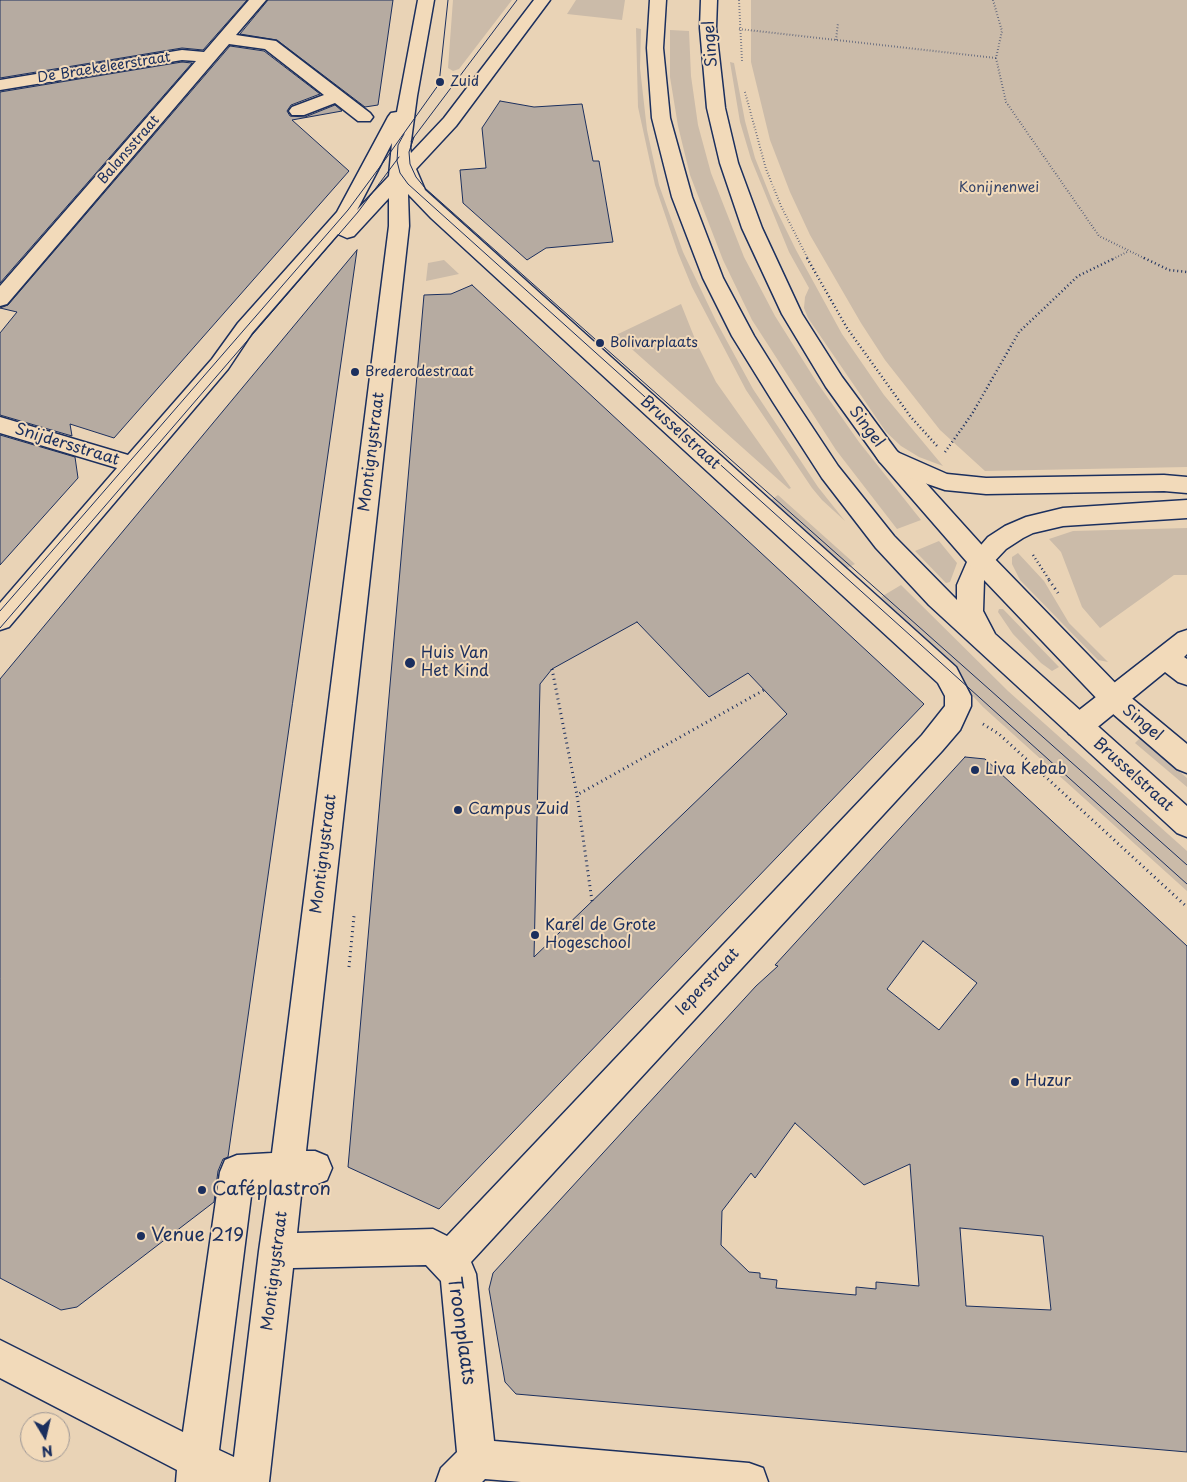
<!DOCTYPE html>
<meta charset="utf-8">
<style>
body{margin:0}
#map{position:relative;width:1187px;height:1482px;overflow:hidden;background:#e9d3b6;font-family:"Playpen Sans",sans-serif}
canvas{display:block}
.north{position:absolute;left:20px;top:1412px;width:50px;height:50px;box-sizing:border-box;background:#f2daba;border:1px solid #9c9695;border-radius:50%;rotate:171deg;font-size:14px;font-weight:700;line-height:20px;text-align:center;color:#1b2f5e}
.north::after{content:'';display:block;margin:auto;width:18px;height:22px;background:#1b2f5e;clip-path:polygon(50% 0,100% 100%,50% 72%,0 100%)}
</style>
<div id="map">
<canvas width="1187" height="1482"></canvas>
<div class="north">N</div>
</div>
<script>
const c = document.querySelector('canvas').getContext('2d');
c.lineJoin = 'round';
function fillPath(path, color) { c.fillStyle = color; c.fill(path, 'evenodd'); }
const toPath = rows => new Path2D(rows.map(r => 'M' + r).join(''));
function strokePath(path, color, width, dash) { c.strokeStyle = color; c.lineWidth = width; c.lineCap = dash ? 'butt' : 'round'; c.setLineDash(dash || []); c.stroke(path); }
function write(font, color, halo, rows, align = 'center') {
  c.font = font + ' "Playpen Sans",sans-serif'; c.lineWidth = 4; c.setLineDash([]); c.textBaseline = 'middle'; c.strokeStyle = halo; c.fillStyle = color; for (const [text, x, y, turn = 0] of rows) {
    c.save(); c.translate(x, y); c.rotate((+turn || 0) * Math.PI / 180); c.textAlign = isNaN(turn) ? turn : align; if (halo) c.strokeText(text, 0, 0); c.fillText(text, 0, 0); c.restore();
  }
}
fillPath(toPath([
 [686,483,924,704,439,1209,348,1167,398,598]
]), '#dac7b0');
fillPath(toPath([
 [453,0,512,0,459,69,453,71,448,68],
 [576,0,625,0,622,20,567,14],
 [751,0,1187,0,1187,467,985,471,940,430,885,360,861,323,810,235,790,192,770,140,751,62],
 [636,28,641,29,640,68,647,130,659,185,683,252,716,321,753,389,818,487,845,521,822,500,812,488,746,390,692,287,678,253,655,185,638,107],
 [670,30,689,31,691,76,698,125,711,173,744,257,775,316,816,381,859,442,921,520,897,529,836,450,752,320,723,260,690,175,678,126,670,77],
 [730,62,734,63,745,121,755,158,773,203,796,250,842,334,884,395,943,466,919,457,901,446,886,432,808,318,804,308,805,297,809,288,789,252,751,159,740,122],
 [444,260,459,274,426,281,428,263],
 [681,304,697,344,716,382,791,488,789,489,616,335],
 [778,495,855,564,847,568,771,500],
 [1187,528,1187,575,1174,575,1100,628,1082,607,1061,552,1049,539,1073,531],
 [939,541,957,563,950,582,946,583,915,551],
 [1018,553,1044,581,1069,623,1108,662,1098,660,1020,580,1012,564,1012,557],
 [901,585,1008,691,1187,851,1187,891,983,707,881,597],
 [999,609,1003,609,1059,667,1052,671,1041,663,1013,634,998,612],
 [1140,738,1187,778,1187,787,1135,743]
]), '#cbbba9');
const building = toPath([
 [0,0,247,0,203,50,182,48,0,78,0,0],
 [268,0,393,0,378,105,365,107,277,40,240,34,268,0],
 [230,46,264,51,320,94,291,105,287,111,290,116,305,117,335,105,342,111,292,120,349,171,114,438,70,424,72,436,0,415,0,333,17,312,0,308,8,305,230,46],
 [182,62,192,63,0,283,0,92,182,62],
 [500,101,534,107,582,104,593,161,599,161,613,242,546,248,527,260,463,203,460,170,486,168,482,128,500,101],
 [357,250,228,1157,223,1159,218,1171,214,1202,77,1307,61,1310,0,1278,0,679,357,250],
 [472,285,924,704,439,1209,348,1167,424,295,451,294,472,285],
 [637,622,709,697,748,673,787,714,534,957,540,684,552,669,637,622],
 [0,435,75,457,78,478,0,565,0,435],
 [965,757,985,759,1187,946,1187,1452,516,1394,505,1382,489,1289,493,1273,756,986,778,966,775,965,965,757],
 [923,941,977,983,939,1030,887,989,923,941],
 [795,1123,864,1185,910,1164,919,1286,876,1282,876,1289,856,1287,856,1295,776,1288,777,1280,760,1278,760,1273,749,1272,721,1245,722,1211,751,1173,755,1178,795,1123],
 [960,1228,1043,1236,1051,1310,966,1306,960,1228]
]);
fillPath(building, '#b6aba1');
strokePath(building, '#1b2f5e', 1);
const minor = toPath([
 [249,0,266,0,236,35,276,41,370,113,373,117,370,121,358,121,335,103,304,115,292,115,289,111,292,107,324,95,265,49,229,44,7,304,0,306,0,286,196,61,182,60,0,90,0,80,182,50,204,52,249,0],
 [418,0,434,0,417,96,410,148,411,153,444,118,534,0,550,0,456,126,416,169,425,190,956,667,971,696,971,706,960,730,942,751,471,1262,476,1274,494,1441,749,1463,763,1468,768,1482,521,1482,485,1479,482,1482,436,1482,441,1468,457,1452,441,1281,426,1265,293,1268,269,1482,176,1482,177,1470,0,1378,0,1340,183,1432,220,1172,225,1160,237,1155,272,1153,389,226,389,198,354,236,347,238,338,234,252,333,228,369,9,627,0,630,0,603,117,468,0,433,0,417,128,455,212,359,238,323,337,212,388,117,391,113,397,112,418,0],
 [392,143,389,176,357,210,392,143],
 [408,194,431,218,938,683,945,696,945,706,922,735,447,1236,433,1229,297,1233,302,1186,315,1185,327,1180,332,1168,327,1156,315,1151,306,1151,409,226,408,194],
 [268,1187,259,1251,234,1457,219,1450,252,1188,268,1187],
 [1187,630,1187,654,1184,657,1187,659,1187,685,1178,682,1165,672,1089,734,1079,737,1069,734,1065,726,1069,718,1178,633,1187,630]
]);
const major = toPath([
 [650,0,666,0,663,48,670,118,692,197,723,278,754,336,789,392,838,466,894,536,957,600,957,585,967,562,880,462,826,387,782,314,742,228,720,163,707,108,700,28,701,0,717,0,716,28,725,108,738,163,762,228,802,314,842,377,896,450,989,553,1123,691,1187,744,1187,773,1177,769,1105,707,984,580,983,611,995,634,1187,806,1187,837,1177,833,929,605,876,548,822,478,773,402,732,336,703,278,672,197,652,118,647,48,650,0]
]);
const highway = toPath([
 [888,448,947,474,986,478,1164,475,1187,477,1187,493,1164,491,986,494,945,490,910,478,880,462,876,456,880,450,888,448],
 [1187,500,1187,518,1063,526,1033,533,1023,538,1006,549,989,567,980,569,971,567,968,560,988,537,1005,526,1026,517,1063,508,1187,500]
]);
strokePath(minor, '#1b2f5e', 3);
strokePath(major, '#1b2f5e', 3);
strokePath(highway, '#1b2f5e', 3);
strokePath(toPath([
 [739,0,742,61],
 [993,0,1002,31,996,58,1006,102,1099,236,1146,259],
 [739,29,996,58],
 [836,40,838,23],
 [745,92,766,169,781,206,808,259],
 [1113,259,1129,251]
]), '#1b2f5e', 2, [0.5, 2.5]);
strokePath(toPath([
 [807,258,847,328,910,416,938,447],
 [1144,258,1169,270,1187,272],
 [945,452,972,414,1019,332,1078,276,1115,258],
 [1033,555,1050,581]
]), '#1b2f5e', 2.5, [1, 3]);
strokePath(toPath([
 [1049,580,1058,593],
 [552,669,577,795],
 [983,724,999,734,1187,907],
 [592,901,577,795,764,690],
 [349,967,354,916]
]), '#1b2f5e', 3, [1, 4]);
fillPath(minor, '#f2daba');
fillPath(major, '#f2daba');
fillPath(highway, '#f2daba');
strokePath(toPath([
 [404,134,398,145,397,161,400,173,408,184,1187,884],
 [414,137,409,152,410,164,416,177,425,188,1187,865],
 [411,141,517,0],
 [0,611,348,210,382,164,439,84,448,0],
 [0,628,358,212,399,157]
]), '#1b2f5e', 1);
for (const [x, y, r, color] of [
 [440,82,5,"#1b2f5e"],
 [600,343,5,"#1b2f5e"],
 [355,372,5,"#1b2f5e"],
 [410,663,6,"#1b2f5e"],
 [975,770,5,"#1b2f5e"],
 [458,810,5,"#1b2f5e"],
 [535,935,5,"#1b2f5e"],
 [1015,1082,5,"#1b2f5e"],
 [202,1190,5,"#1b2f5e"],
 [141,1236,5,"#1b2f5e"]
]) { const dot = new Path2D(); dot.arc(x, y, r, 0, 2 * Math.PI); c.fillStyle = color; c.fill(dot); strokePath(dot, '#f2daba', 2); }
write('14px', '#1b2f5e', '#f2daba', [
 ["De Braekeleerstraat",104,68,-9],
 ["Balansstraat",129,150,-49]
]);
write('14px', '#1b2f5e', '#f2daba', [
 ["Zuid",450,82],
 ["Bolivarplaats",610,343],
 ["Brederodestraat",365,372]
], 'left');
write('14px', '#354469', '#f2daba', [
 ["Konijnenwei",999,188]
]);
write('16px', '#1b2f5e', '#f2daba', [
 ["Singel",711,44,-94],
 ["Singel",866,427,53],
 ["Brusselstraat",680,433,42],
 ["Snijdersstraat",67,445,17],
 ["Montignystraat",372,452,-83],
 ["Singel",1142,723,40],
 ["Brusselstraat",1133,775,42],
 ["Montignystraat",324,854,-83],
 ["Ieperstraat",708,982,-47],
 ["Montignystraat",275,1271,-83]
]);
write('16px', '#1b2f5e', '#f2daba', [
 ["Huis Van",421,654],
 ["Het Kind",421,672],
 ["Liva Kebab",985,770],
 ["Campus Zuid",468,810],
 ["Karel de Grote",545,926],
 ["Hogeschool",545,944],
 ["Huzur",1025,1082]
], 'left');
write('19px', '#1b2f5e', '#f2daba', [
 ["Caféplastron",212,1190],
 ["Venue 219",151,1236]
], 'left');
write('19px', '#1b2f5e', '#f2daba', [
 ["Troonplaats",461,1331,82]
]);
</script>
